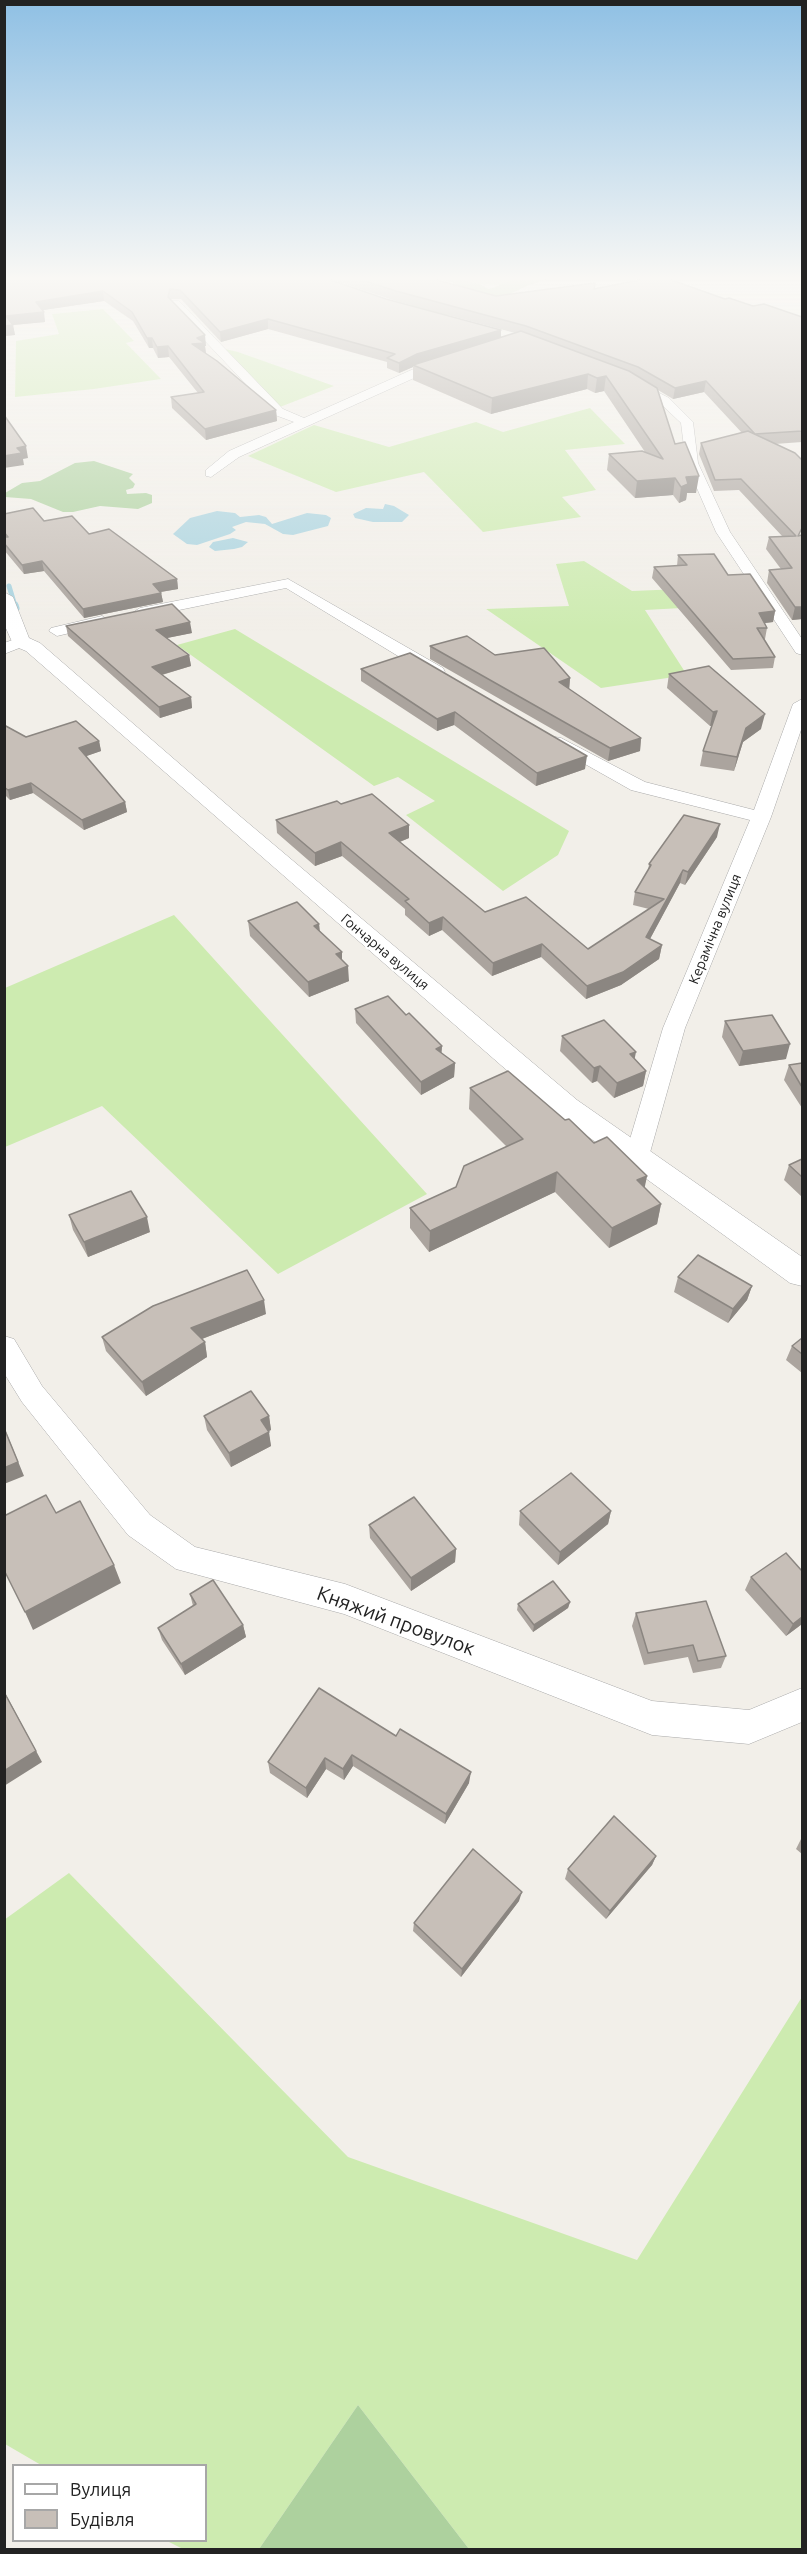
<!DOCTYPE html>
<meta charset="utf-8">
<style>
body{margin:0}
#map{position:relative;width:807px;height:2554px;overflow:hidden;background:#f2efe9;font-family:Ubuntu,sans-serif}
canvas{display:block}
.frame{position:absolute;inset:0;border:6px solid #222;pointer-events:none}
.legend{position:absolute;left:12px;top:2464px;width:195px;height:78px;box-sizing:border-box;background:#fff;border:2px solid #a7a7a7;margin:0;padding:8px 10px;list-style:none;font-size:18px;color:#222}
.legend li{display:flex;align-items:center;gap:12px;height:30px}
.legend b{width:30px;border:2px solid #a7a7a7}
</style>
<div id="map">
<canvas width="807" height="2554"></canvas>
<div class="frame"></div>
<ul class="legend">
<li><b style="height:8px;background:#fff"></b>Вулиця</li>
<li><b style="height:16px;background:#c7bfb8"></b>Будівля</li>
</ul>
</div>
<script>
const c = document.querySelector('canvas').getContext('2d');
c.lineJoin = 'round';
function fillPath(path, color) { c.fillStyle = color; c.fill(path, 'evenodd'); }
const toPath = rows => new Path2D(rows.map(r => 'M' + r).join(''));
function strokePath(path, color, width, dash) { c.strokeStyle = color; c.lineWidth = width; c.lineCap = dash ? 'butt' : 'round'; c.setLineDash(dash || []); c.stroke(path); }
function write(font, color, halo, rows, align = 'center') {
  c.font = font + ' Ubuntu,sans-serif'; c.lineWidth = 4.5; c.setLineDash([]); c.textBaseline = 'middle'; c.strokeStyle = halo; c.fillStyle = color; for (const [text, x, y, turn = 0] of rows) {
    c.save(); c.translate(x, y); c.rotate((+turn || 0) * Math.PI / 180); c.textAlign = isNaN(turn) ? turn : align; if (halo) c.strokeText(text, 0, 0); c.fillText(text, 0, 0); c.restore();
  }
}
fillPath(toPath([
 [446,276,524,276,502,285,479,284],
 [103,309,134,341,126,343,161,379,94,389,15,397,16,341,59,334,52,314],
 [225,349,238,352,334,386,280,407],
 [590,408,625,444,565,450,596,490,562,497,581,517,483,532,424,472,336,492,248,456,314,425,389,447,476,422,503,432],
 [584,561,632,591,729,587,738,605,645,610,687,675,601,688,486,609,569,606,556,564],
 [235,629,569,831,558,855,503,891,406,815,435,801,398,777,374,786,177,645],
 [174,915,427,1194,278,1274,102,1106,5,1147,5,988],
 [69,1873,348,2157,637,2260,802,1997,802,2548,469,2549,358,2405,259,2549,183,2549,167,2541,206,2540,206,2466,41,2465,5,2444,4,1920]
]), '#cdebb0');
fillPath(toPath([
 [425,276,446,276,479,284,489,289,523,277,543,277,546,280,531,284,495,301,440,317,406,306,459,287,452,282],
 [94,461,133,474,129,478,135,484,133,488,126,490,127,494,146,493,152,495,152,503,138,509,100,506,73,512,63,512,31,499,5,497,5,493,22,483,40,481,75,463],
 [358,2405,469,2549,259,2549]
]), '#add19e');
fillPath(toPath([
 [385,504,394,506,409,515,402,522,373,522,355,518,353,514,366,508,383,509],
 [217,511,235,513,240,517,259,515,266,517,272,524,307,513,326,515,331,518,328,526,293,535,283,534,265,524,246,522,232,527,236,530,230,534,197,545,187,544,173,534,190,518],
 [233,538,248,542,242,547,234,549,215,551,209,547,213,542]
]), '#aad3df');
strokePath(toPath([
 [9,586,15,606]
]), '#aad3df', 5);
strokePath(toPath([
 [15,605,16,608]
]), '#aad3df', 7);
const minor = toPath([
 [171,301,179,301,283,409,304,418,418,367,448,357,454,360,239,457,211,477,206,476,206,470,229,451,294,422,275,415,171,305,171,301],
 [624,379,632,379,669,398,693,422,698,463,730,532,802,639,802,655,796,653,716,532,686,463,681,423,661,404,624,383,624,379],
 [288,579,443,668,445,672,437,677,431,676,286,588,140,618,132,613,140,608,288,579],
 [102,616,110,621,108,624,57,636,49,631,51,628,102,616],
 [21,637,29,642,27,645,4,654,4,643,21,637],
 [802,699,802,727,771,817,685,1028,649,1156,646,1162,637,1165,628,1162,625,1156,663,1028,750,820,631,790,546,742,555,737,561,738,645,782,754,810,793,704,802,699],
 [4,1336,14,1339,42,1386,150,1515,195,1547,345,1584,652,1701,749,1710,802,1688,802,1722,749,1744,652,1735,344,1614,176,1569,128,1535,22,1402,4,1373,4,1336]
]);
const tertiary = toPath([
 [4,592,13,597,29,638,40,643,241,817,577,1100,802,1257,802,1286,790,1283,557,1114,26,651,14,646,4,624,4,592]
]);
strokePath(minor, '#a9a9a9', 1);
strokePath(tertiary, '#a9a9a9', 1);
fillPath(minor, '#fff');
fillPath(tertiary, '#fff');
fillPath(toPath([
 [321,276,422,276,496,296,594,289,725,299,802,317,802,442,775,444,795,453,802,619,792,620,767,583,769,570,781,569,766,549,769,537,782,536,739,490,714,491,699,454,701,443,742,433,704,392,673,399,658,390,675,444,696,493,687,493,686,500,679,503,673,495,635,498,607,470,609,454,645,452,604,391,595,393,587,389,491,414,413,380,413,367,399,373,387,368,387,362,268,329,221,342,181,299,171,299,206,346,205,346,206,354,276,410,277,421,206,440,172,408,171,397,198,393,169,357,158,358,153,348,149,348,133,321,104,301,43,310,45,322,13,325,15,335,4,336,4,281,16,277,386,299,501,337,515,333,396,301],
 [4,514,44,521,89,534,177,579,178,589,161,592,163,602,84,618,44,571,24,574,4,550],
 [678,555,728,575,775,611,773,622,765,623,767,628,765,639,764,639,775,657,773,668,731,670,652,578,654,567,677,566],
 [66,626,192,633,167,638,189,655,191,666,162,675,191,697,192,708,160,718,68,636],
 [430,646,495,655,570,678,569,689,641,738,640,751,608,761,430,659],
 [361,669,585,769,536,786,454,725,437,731,361,681],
 [669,674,761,729,743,742,734,771,700,766,703,751,712,726,710,726,667,688],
 [4,725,26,737,99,741,101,751,86,756,125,802,127,812,84,830,33,793,10,800,4,794],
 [341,804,409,825,409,838,400,842,485,912,588,949,649,909,633,905,635,892,648,871,649,864,717,837,685,885,680,883,650,939,662,945,659,959,621,985,586,999,541,957,492,976,442,930,429,936,405,915,405,909,342,856,315,866,277,833,276,820],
 [248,921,319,924,320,931,349,981,309,997,250,936],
 [355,1009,406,1015,442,1046,441,1053,455,1063,454,1077,421,1095,356,1023],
 [725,1021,786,1059,739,1066,722,1037],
 [562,1036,635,1059,646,1071,643,1086,614,1098,597,1081,592,1083,560,1051],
 [802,1063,802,1108,784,1080,789,1065],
 [470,1088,565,1120,594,1143,647,1176,644,1187,661,1204,657,1224,609,1248,555,1192,429,1252,410,1228,410,1208,456,1187,507,1147,469,1109],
 [802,1159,802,1197,784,1180,789,1165],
 [69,1215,150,1232,88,1257,73,1230],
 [678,1277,752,1286,747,1300,728,1323,674,1292],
 [266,1314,202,1339,205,1342,207,1357,146,1396,106,1351,102,1337],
 [802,1338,802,1373,786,1360,792,1346],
 [204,1416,269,1416,271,1430,268,1431,271,1446,231,1467,207,1430],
 [520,1511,611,1511,608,1524,558,1565,519,1525],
 [369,1525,456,1549,455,1562,411,1591,370,1538],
 [751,1577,802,1624,786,1636,745,1590],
 [190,1594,243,1625,246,1637,185,1675,162,1640,158,1628,193,1606],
 [570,1602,568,1608,533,1632,517,1610,518,1604],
 [636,1613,726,1656,721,1668,693,1673,688,1657,644,1665,632,1626],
 [319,1688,469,1783,445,1824,353,1766,344,1780,326,1769,307,1798,270,1773,268,1762],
 [802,1837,802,1854,796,1849],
 [656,1856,652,1865,606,1919,565,1879,568,1869],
 [519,1901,461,1977,413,1931,414,1923]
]), '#aba49e');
fillPath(toPath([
 [4,276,16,276,16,277,4,281],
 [103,291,104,301,37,311,36,302],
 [44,312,45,322,13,325,15,335,4,336,4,326,6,316],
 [268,319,268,329,221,342,220,332],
 [501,330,501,340,413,365,413,367,399,373,399,363,417,354],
 [205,335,206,346,205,346,206,354,192,344,197,338],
 [147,338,152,338,153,348,149,348],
 [168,346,169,357,158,358,157,347],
 [588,374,587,389,491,414,492,398],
 [606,376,604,391,595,393,597,378],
 [706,381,704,392,673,399,675,388],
 [276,410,277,421,206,440,205,429],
 [26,446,28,458,23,459,24,465,4,468,4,456,17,448],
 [699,476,696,493,687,493,686,500,679,503,681,487,686,477],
 [675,478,673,495,635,498,637,481],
 [42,561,44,571,24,574,22,565],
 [177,579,178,589,154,593,153,584],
 [161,593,163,602,84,618,83,609],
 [795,607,802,607,802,619,792,620],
 [775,611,773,622,757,624,759,613],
 [190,622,192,633,157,640,156,630],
 [189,655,191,666,154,677,152,667],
 [570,678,569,691,559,682],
 [191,697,192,708,160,718,159,707],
 [717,711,714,725,710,726,713,712],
 [455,712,454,725,437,731,437,719],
 [765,714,761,729,743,742,734,771,737,757,746,728],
 [641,738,640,751,608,761,610,748],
 [99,741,101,751,81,758,79,748],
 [587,756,585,769,536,786,537,773],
 [31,783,33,793,10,800,8,790],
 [125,802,127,812,84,830,82,820],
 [720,824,717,837,685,885,688,872],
 [409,825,409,838,389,846,389,833],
 [341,842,342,856,315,866,315,853],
 [683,870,680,883,644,950,646,937],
 [443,917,442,930,429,936,429,923],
 [319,924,320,939,314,926],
 [542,944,541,957,492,976,493,963],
 [662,945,659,959,621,985,586,999,587,986],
 [342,952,342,967,336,954],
 [348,966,349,981,309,997,308,982],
 [790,1044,786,1059,739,1066,743,1051],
 [442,1046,441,1060,436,1049],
 [636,1052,633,1067,630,1054],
 [455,1063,454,1077,421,1095,421,1082],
 [600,1066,597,1081,592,1083,594,1068],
 [646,1071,643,1086,614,1098,617,1083],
 [557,1172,555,1192,429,1252,430,1231],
 [647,1176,643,1196,637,1180],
 [661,1204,657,1224,609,1248,612,1228],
 [147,1217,150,1232,88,1257,84,1242],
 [752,1286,747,1300,728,1323,733,1309],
 [264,1300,266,1314,194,1342,191,1328],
 [205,1342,207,1357,146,1396,142,1382],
 [269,1416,271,1430,263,1434,261,1420],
 [4,1427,24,1476,4,1484],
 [269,1432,271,1446,231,1467,229,1453],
 [611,1511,608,1524,558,1565,560,1552],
 [456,1549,455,1562,411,1591,411,1578],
 [114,1565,121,1583,33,1630,25,1612],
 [570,1602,568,1608,533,1632,534,1625],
 [802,1617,802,1624,786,1636,793,1624],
 [243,1625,246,1637,185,1675,181,1664],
 [4,1691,42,1762,4,1786],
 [352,1755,353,1766,344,1780,343,1769],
 [325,1758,326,1769,307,1798,306,1788],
 [471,1772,469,1783,445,1824,446,1814],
 [656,1856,652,1865,606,1919,610,1911],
 [522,1892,519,1901,461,1977,462,1969]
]), '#8b8681');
const building = toPath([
 [18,276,319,276,386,299,501,330,417,354,399,363,387,358,395,354,268,319,220,332,180,290,170,289,168,297,205,335,197,338,205,343,192,344,217,361,276,410,205,429,171,397,204,392,168,346,157,347,152,338,147,338,132,312,103,291,36,302,44,312,6,316,13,325,4,326,4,281,18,276],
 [349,276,422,276,496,296,595,283,594,289,660,276,725,299,729,298,753,306,764,304,802,317,802,431,755,434,706,381,675,388,638,367,526,326,396,291,349,276],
 [521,331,629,371,657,388,675,444,685,442,699,476,686,477,688,484,681,487,675,478,637,481,609,454,642,451,663,459,606,376,597,378,588,374,492,398,413,365,521,331],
 [4,415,26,446,17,448,22,453,4,456,4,415],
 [748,431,795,453,802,460,802,528,798,536,802,535,802,607,795,607,769,570,792,568,769,537,796,536,741,479,715,480,701,443,748,431],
 [33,508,44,521,72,516,89,534,109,529,177,579,153,584,161,593,83,609,42,561,22,565,4,543,4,537,8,537,4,532,4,514,33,508],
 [714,554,728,575,750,574,775,611,759,613,767,628,757,628,775,657,733,659,654,567,687,565,678,555,714,554],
 [172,604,190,622,156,630,189,655,152,667,191,697,159,707,66,626,172,604],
 [467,636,495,655,544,648,570,678,559,682,641,738,610,748,430,646,467,636],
 [410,653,587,756,537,773,455,712,437,719,361,669,410,653],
 [709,666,765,714,746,728,737,757,703,751,717,711,713,712,669,674,709,666],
 [76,721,99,741,79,748,125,802,82,820,31,783,8,790,4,787,4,725,26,737,76,721],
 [372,794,409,825,389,833,485,912,526,897,588,949,664,899,635,892,651,865,649,864,684,815,720,824,688,872,683,870,646,937,662,945,623,972,587,986,542,944,493,963,443,917,429,923,405,901,409,899,341,842,315,853,276,820,337,801,341,804,372,794],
 [297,902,319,924,314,926,342,952,336,954,348,966,308,982,248,921,297,902],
 [388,996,406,1015,409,1013,442,1046,436,1049,455,1063,421,1082,355,1009,388,996],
 [772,1015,790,1044,743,1051,725,1021,772,1015],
 [604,1020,636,1052,630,1054,646,1071,617,1083,600,1066,594,1068,562,1036,604,1020],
 [802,1063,802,1087,789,1065,802,1063],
 [508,1071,565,1120,569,1119,594,1143,607,1137,647,1176,637,1180,661,1204,612,1228,557,1172,430,1231,410,1208,456,1187,464,1166,523,1139,470,1088,508,1071],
 [802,1159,802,1177,789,1165,802,1159],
 [131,1191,147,1217,84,1242,69,1215,131,1191],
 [698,1255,752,1286,733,1309,678,1277,698,1255],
 [247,1270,264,1300,191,1328,205,1342,142,1382,102,1337,153,1306,247,1270],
 [802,1338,802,1354,792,1346,802,1338],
 [251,1391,269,1416,261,1420,269,1432,229,1453,204,1416,251,1391],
 [4,1428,18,1462,4,1468,4,1428],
 [571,1473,611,1511,560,1552,520,1511,571,1473],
 [46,1495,56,1513,80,1501,114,1565,25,1612,4,1570,4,1516,46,1495],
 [414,1497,456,1549,411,1578,369,1525,414,1497],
 [786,1553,802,1571,802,1617,793,1624,751,1577,786,1553],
 [213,1580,243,1625,181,1664,158,1628,196,1604,190,1594,213,1580],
 [553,1581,570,1602,534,1625,518,1604,553,1581],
 [706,1601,726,1656,698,1661,693,1645,648,1653,636,1613,706,1601],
 [319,1688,396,1736,400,1729,471,1772,446,1814,352,1755,343,1769,325,1758,306,1788,268,1762,319,1688],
 [4,1692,36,1751,4,1771,4,1692],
 [614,1816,656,1856,610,1911,568,1869,614,1816],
 [473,1849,522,1892,462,1969,414,1923,473,1849]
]);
fillPath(building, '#c7bfb8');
strokePath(building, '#8b8681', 1.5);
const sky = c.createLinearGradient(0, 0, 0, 633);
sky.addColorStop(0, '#8fc0e4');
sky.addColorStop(0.44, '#f9f8f5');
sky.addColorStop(1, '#f9f8f500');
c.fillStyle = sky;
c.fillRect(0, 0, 807, 633);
write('14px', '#222', '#fff', [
 ["Керамічна вулиця",715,929,-68],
 ["Гончарна вулиця",385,952,40]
]);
write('20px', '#222', '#fff', [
 ["Княжий провулок",396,1621,20]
]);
</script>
